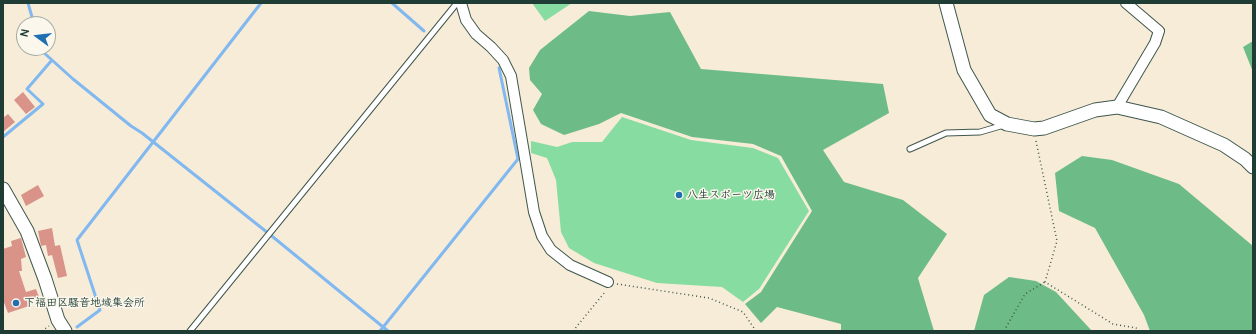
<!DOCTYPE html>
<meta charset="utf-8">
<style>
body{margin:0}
#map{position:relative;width:1256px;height:334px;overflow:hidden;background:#f7ecd8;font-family:Pangolin,sans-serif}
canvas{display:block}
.frame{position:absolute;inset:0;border:4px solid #1f3d34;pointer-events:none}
.north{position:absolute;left:16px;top:16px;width:40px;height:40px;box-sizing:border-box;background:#fbf7ec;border:1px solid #a3ada2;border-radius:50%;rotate:285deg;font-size:11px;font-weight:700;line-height:16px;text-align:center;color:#1f3d34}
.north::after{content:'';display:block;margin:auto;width:14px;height:18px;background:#1f6fb2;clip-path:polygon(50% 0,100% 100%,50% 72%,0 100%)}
</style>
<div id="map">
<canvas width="1256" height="334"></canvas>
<div class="frame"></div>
<div class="north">N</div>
</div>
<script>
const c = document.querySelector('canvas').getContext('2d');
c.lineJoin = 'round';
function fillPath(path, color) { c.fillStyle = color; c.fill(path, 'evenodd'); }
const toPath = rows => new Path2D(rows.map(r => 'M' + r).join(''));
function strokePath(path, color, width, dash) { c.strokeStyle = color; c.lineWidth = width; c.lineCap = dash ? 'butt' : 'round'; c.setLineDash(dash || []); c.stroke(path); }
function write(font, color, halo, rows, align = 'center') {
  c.font = font + ' Pangolin,"Klee One",sans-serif'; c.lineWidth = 3; c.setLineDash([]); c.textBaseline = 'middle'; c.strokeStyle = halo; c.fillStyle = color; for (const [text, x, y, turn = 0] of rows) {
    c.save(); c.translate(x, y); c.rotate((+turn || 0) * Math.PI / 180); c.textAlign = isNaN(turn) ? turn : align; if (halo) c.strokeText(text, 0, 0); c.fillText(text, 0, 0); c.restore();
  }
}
fillPath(toPath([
 [532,3,572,3,545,21],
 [622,117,691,140,753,148,778,158,809,211,759,289,743,302,722,287,657,283,594,263,569,248,561,232,556,180,547,158,531,153,531,141,557,147,572,142,602,142]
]), '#87dda1');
fillPath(toPath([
 [589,11,630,16,670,12,701,69,883,84,889,113,823,150,844,182,903,200,947,234,918,278,934,331,841,331,841,324,777,307,761,323,745,304,761,292,812,211,781,156,753,144,692,137,621,113,599,124,564,135,541,124,533,110,542,94,530,80,529,68,540,50],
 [1253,41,1253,72,1243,47],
 [1082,156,1112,160,1179,184,1253,246,1253,331,1150,331,1144,315,1095,228,1059,211,1055,173],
 [1009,277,1036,281,1056,292,1092,331,974,331,984,295]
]), '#6dbc87');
strokePath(toPath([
 [28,3,34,24],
 [392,3,424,31],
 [42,48,43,52,73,79,131,126,142,133,273,237,388,331],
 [3,137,43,104,27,89,52,60],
 [77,327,100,310,77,240,261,3],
 [380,331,518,159,499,68]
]), '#81b8f0', 3);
fillPath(toPath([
 [23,92,35,107,26,114,14,100],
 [8,114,15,122,3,132,3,118],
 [38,185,44,196,26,206,21,195],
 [52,228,55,246,60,245,67,276,58,278,52,255,48,256,46,245,41,246,38,231],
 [21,238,26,257,21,259,22,271,19,271,26,292,36,289,39,297,27,301,29,306,8,313,3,300,3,249,12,246,11,241]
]), '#d99388');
const service = toPath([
 [910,149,946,133,980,132,1004,125],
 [190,331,457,3]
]);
const minor = toPath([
 [461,3,466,20,476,34,491,47,503,60,511,76,534,212,542,236,551,250,570,265,608,282],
 [1117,107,1155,43,1159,31,1126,3]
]);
const tertiary = toPath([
 [946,3,964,70,990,115,1007,124,1034,129,1044,128,1095,110,1117,107,1161,117,1224,145,1245,159,1253,167],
 [3,189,27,231,45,279,58,320,65,331]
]);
strokePath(service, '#3f574d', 7);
strokePath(minor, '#3f574d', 12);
strokePath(tertiary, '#3f574d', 15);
strokePath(toPath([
 [1036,141,1057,241,1045,282,1113,324,1136,328,1139,331],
 [617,284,709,298,743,312,756,331],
 [42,331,49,326],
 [573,331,605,292],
 [1004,331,1025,294,1045,282]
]), '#3f574d', 1.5, [1, 3]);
strokePath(service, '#fff', 5);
strokePath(minor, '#fff', 10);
strokePath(tertiary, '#fff', 13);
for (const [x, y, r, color] of [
 [679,195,4,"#1f6fb2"],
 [16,303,4,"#1f6fb2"]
]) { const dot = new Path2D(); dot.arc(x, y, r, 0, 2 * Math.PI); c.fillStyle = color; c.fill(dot); strokePath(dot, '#fbf7ec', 1.5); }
write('bold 11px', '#1f3d34', '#fbf7ec', [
 ["八生スポーツ広場",687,195],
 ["下福田区騒音地域集会所",24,303]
], 'left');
</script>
